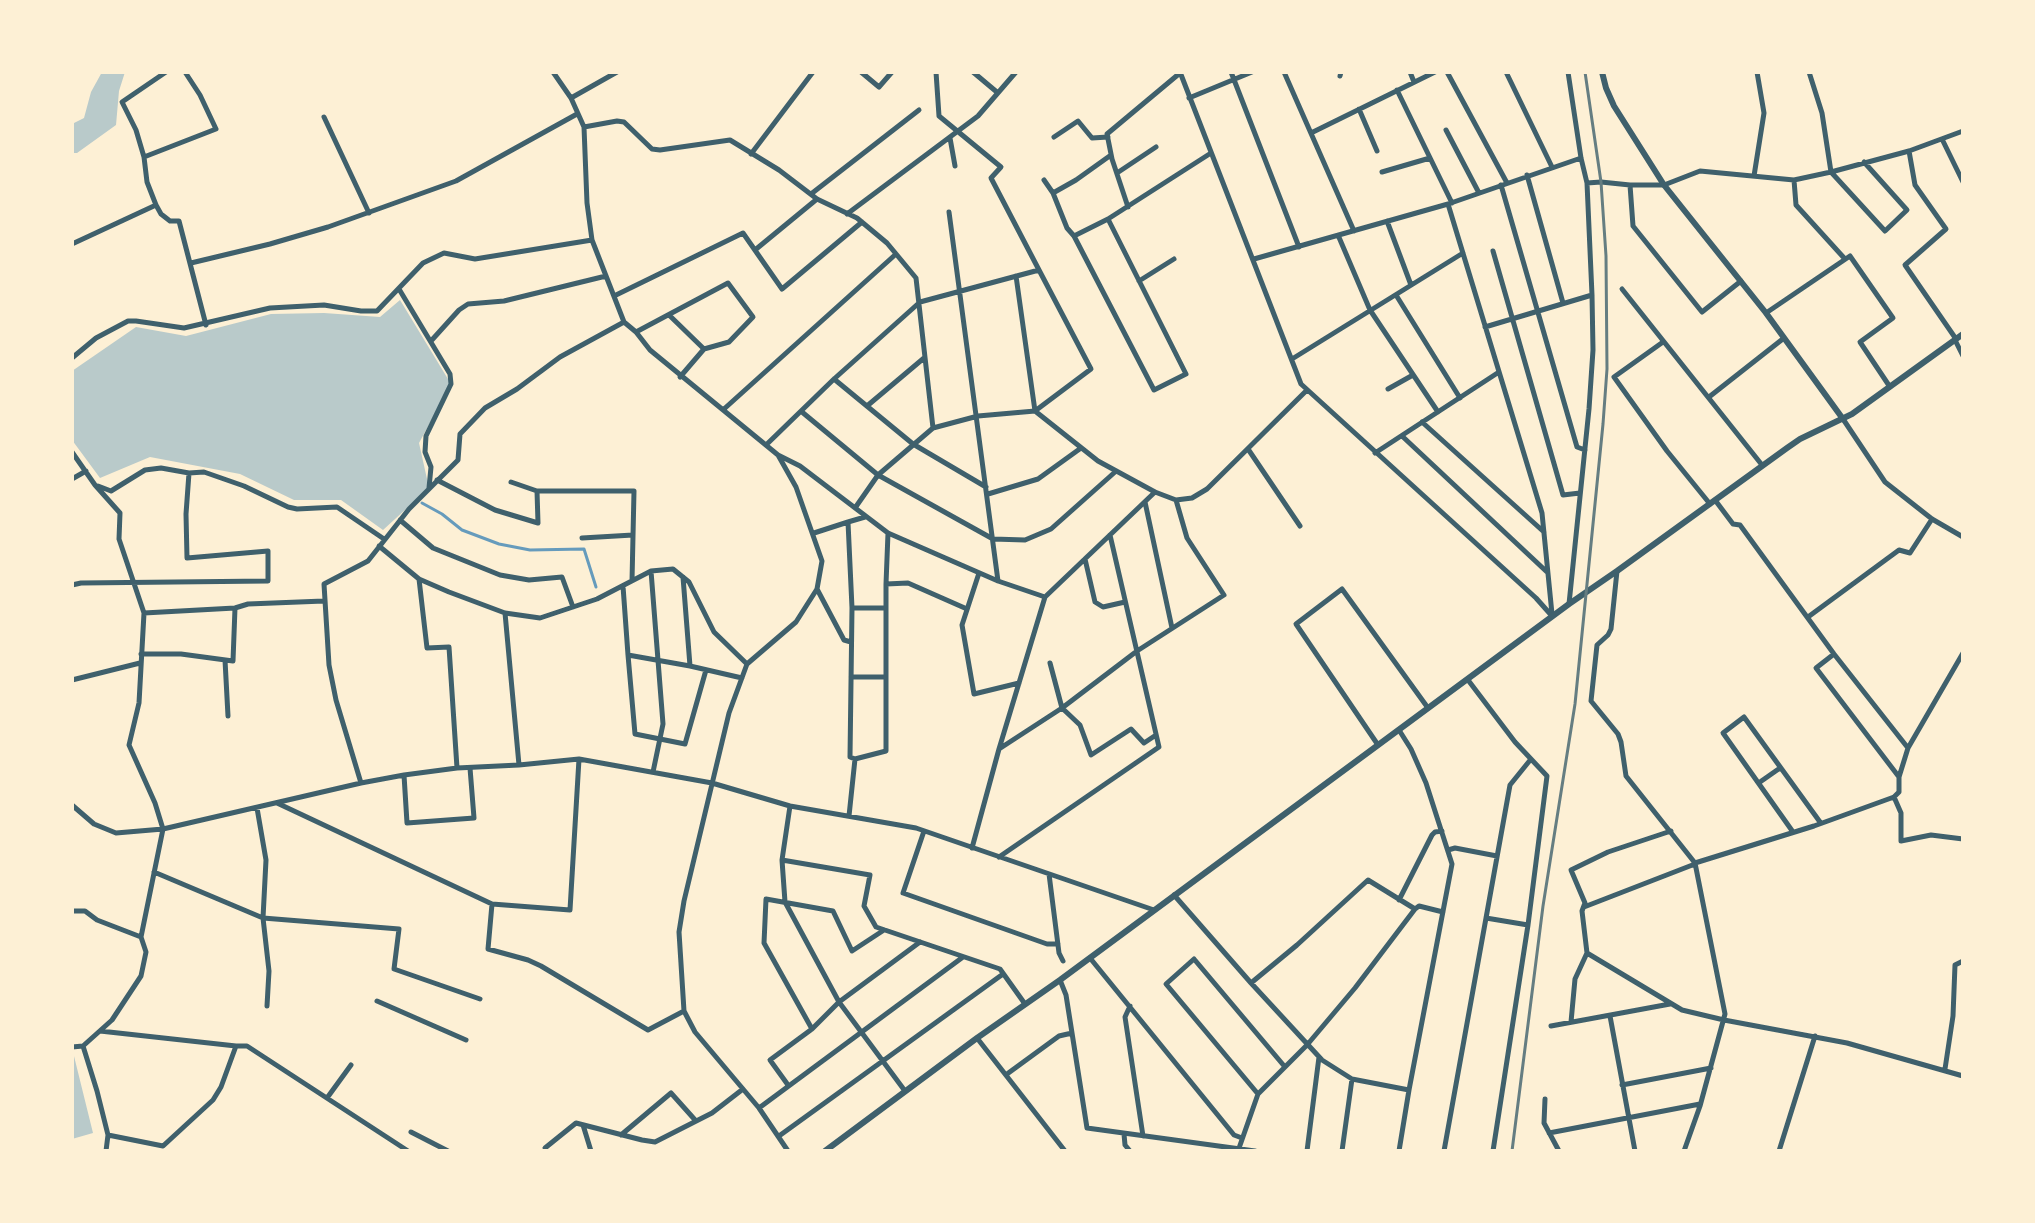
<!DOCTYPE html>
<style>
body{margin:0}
#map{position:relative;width:2035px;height:1223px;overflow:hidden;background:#fdf0d5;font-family:Inter,sans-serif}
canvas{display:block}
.frame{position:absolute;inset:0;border:74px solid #fdf0d5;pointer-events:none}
</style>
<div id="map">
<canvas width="2035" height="1223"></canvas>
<div class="frame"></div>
</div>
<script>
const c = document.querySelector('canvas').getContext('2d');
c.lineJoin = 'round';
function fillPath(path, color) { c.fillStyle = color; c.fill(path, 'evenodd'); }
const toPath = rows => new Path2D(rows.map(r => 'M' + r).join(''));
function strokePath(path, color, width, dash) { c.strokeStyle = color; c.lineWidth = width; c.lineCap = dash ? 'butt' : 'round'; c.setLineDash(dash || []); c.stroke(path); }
fillPath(toPath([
 [102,72,125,72,119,91,116,125,77,153,72,153,72,124,84,118,91,92],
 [400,300,451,384,419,443,429,488,383,530,341,500,294,500,240,474,150,457,100,478,72,440,72,371,136,327,186,336,271,314,324,313,380,317],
 [72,1048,93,1133,72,1139]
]), '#b9caca');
strokePath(toPath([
 [422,503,442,514,462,530,499,544,530,550,584,549,596,587]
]), '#669bbc', 3);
strokePath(toPath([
 [553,72,571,98,584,127,587,203,592,240,624,322,636,332,650,350,778,455,800,466,888,533,998,581,1045,597],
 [861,72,879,87,892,72],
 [936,72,939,116,1001,167,991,178,1039,270],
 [973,72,998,93],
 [1180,72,1301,384,1536,598,1552,616],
 [1231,72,1299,247],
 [1284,72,1354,231],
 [1410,72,1414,82],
 [1447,72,1507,183],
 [1506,72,1552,167],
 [1568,72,1581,158,1587,183,1592,295,1593,350,1589,409,1569,604],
 [1809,72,1822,113,1831,172,1885,231,1907,210,1864,162],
 [1340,76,1341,72],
 [1397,90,1452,203],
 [571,98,617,72],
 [1189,98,1252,72],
 [1359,109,1377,151],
 [324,117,369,213],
 [584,127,617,121,624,122,652,149,660,150,730,140,779,170,817,199,857,218,887,243,916,278,933,428],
 [1446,130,1479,193],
 [1311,133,1435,72],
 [1054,137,1078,121,1092,138,1108,137],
 [950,138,955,166],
 [1942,139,1963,182],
 [1909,151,1915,185,1946,229,1905,265,1956,339],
 [751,154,813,72],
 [144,157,216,129,200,95,185,72],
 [1382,172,1430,158],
 [1117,173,1156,147],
 [1527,175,1563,303],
 [1754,176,1764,113,1757,72],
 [1044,180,1053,193,1067,228,1074,236,1154,390,1186,374,1108,219,1074,236],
 [1794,180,1796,205,1845,259],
 [1587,183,1601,182,1630,185,1664,185,1700,171,1794,180,1831,172,1909,151,1963,131],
 [1501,185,1577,447,1585,450],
 [1630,185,1633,226,1702,312,1741,281],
 [1053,193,1076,180,1111,155],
 [811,194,919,110],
 [1448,204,1542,513,1552,614],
 [156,205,147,182,144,157,136,130,122,102,166,72],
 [1128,207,1112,159,1107,134,1180,73],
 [949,212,998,581],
 [847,214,978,116,1016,72],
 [1108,219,1211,153],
 [1387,221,1411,285],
 [1338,235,1370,310,1438,412],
 [72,244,156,205,161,214,170,221,179,221,206,325],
 [755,250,817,199],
 [1493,251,1563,495,1580,493],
 [1254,259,1448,204,1581,158],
 [191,263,270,244,328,227,456,181,577,114],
 [1016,276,1035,411,1098,461,1155,492,1176,500,1192,498,1207,489,1307,390],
 [1139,281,1174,259],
 [399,289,450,374,451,384,426,436,425,452,431,467,429,488],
 [1622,289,1762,465],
 [1396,295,1460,398],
 [614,296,743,233,782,289,862,222],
 [1766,313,1850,256,1893,318,1860,342,1890,387],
 [669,315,704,349],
 [1485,327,1592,295],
 [636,332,728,283,753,317,729,342,704,349,680,377],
 [1955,340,1963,356],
 [431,341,459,310,468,304,504,301,606,276],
 [1663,342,1614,377,1667,451,1710,504],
 [72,358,96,338,128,321,136,321,184,328,270,308,324,305,361,311,377,311,423,263,444,253,475,259,592,240],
 [1292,359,1463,253],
 [834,379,913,444,986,487],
 [1388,389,1413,375],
 [1709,397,1784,338],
 [867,406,924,358],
 [724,409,896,254],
 [802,412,878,475,993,539,1025,540,1051,529,1115,472],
 [1843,419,1885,482,1932,519,1963,537],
 [1422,422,1544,532],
 [1402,436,1547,572],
 [766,445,834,379,920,302,1039,270,1091,369,1035,411,978,416,933,428,878,475,855,508],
 [1248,449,1300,526],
 [72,452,95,485,120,513,119,539,144,613,139,703,129,745,155,803,163,829,141,937,146,952,141,976,112,1020,83,1046,97,1091,108,1135,106,1151],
 [1375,453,1499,372],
 [778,455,796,487,822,561,817,589,796,622,747,664,729,713,684,901,679,932,684,1011,695,1032,759,1108,788,1151],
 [72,479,86,471],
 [437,480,495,510,538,523,537,491,511,482],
 [98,486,111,491,145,470,161,468,189,473,204,472,244,486,288,507,297,509,337,507,384,539],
 [537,491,634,491,632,581],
 [988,494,1038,479,1081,448],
 [1715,500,1733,524,1740,525,1834,654,1908,748],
 [1145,502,1172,628],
 [400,520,433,548,500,575,529,580,562,577,573,607],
 [814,533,848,522],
 [582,538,633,535],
 [379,546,419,579,449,592,505,613,540,618,597,599,651,571,673,569,689,582,714,632,747,664],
 [1085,559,1095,602,1103,607,1125,602],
 [651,571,663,724,653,772],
 [1617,571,1611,629,1608,635,1597,645,1591,701,1618,734,1621,742,1626,776,1695,863,1725,1014,1700,1106,1684,1151],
 [979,573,962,625,974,694,1019,683],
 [683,577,690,666],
 [419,579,427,648,449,647,457,768],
 [886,584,908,583,967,609],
 [72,585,81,583,268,581,268,551,187,558,186,514,189,473],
 [623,586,628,655],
 [817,589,844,640,851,642],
 [852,608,886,608],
 [144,613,235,608,248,604,324,601],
 [505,613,519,765],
 [1808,617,1899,550,1910,553,1932,519],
 [141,654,181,654,233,661,235,608],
 [1834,654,1816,668,1899,777],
 [225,660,228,716],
 [1050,663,1062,708,1080,725,1091,755,1131,729,1144,743,1156,735],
 [706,670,685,744,635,734,628,655,690,666,742,678],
 [851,677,886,677],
 [72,680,140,663],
 [1468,680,1515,742,1547,776,1528,925,1493,1151],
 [1378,745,1296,624,1342,589,1428,708],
 [999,749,1045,597,1155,492],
 [855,759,886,751,886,584,888,533],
 [404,775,407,823,474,818,470,768],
 [1760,782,1780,768],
 [361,783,336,700,329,665,324,584,368,561,409,509,458,460,460,434,485,408,517,389,560,357,624,322],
 [1894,797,1901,813,1901,841,1931,835,1963,839],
 [277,803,492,904,570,910,579,759],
 [72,805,94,824,116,833,163,829,361,783,404,775,457,768,519,765,579,759,712,783,790,806,916,828,1154,910],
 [790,806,782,860,785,902,839,1002,905,1091],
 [257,808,266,860,263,918,269,971,267,1006],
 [849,816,855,759,850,757,852,608,848,522,865,517],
 [924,831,903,893,1047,944,1058,944],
 [1793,832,1723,733,1744,717,1820,822],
 [972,848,999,749,1062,708,1137,651,1224,595,1187,538,1176,500],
 [1448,850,1455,848,1497,856],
 [999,857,1159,747,1110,535],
 [782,860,870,875,864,906,876,927,1000,969,1025,1004],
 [1695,863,1814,826,1894,797,1899,792,1899,777,1908,748,1963,653],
 [154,872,263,918,399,929,394,969,480,999],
 [1049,874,1059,953,1063,961],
 [1174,895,1251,983,1322,1060,1352,1079,1409,1090],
 [1399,900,1432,835,1435,832,1442,831],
 [492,904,488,949,528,960,541,966,648,1030,684,1011],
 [1584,907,1695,864],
 [72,911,85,911,97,920,141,937],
 [1486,918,1528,925],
 [1587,953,1682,1010,1724,1020,1847,1043,1963,1076],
 [1090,958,1234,1135,1242,1138],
 [1060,980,1066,995,1087,1128,1255,1151],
 [1251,983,1297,945,1368,880,1415,909],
 [377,1001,466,1040],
 [1130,1006,1125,1017,1143,1136],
 [1610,1016,1635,1151],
 [1571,1022,1575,979,1587,953,1582,911,1585,903,1571,870,1608,852,1671,831],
 [1551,1026,1670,1004],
 [812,1029,839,1002,920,942],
 [100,1031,236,1046],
 [977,1038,1065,1151],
 [72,1047,83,1046],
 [1945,1069,1953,1016,1955,965,1963,961],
 [1007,1074,1059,1036,1072,1033],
 [788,1085,770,1060,812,1029,764,943,766,899,833,911,852,951,884,930],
 [1622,1085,1711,1068],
 [1258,1094,1166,984,1194,959,1285,1067],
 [327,1098,351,1065],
 [1545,1099,1544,1123,1559,1151],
 [759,1108,963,957],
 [583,1125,591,1151],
 [411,1132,448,1151],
 [1549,1133,1700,1104],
 [1124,1134,1125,1145,1130,1151],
 [108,1135,163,1146,213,1100,221,1087,236,1046,247,1046,408,1151],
 [621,1135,671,1093,696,1121],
 [779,1136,1003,974],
 [545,1148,576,1123,642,1140,655,1142,712,1113,743,1089],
 [1238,1151,1258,1094,1307,1045,1355,988,1415,909,1419,906,1443,912],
 [1307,1151,1319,1057],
 [1342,1151,1352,1079],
 [1399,1151,1409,1090,1452,864,1426,783,1411,749,1399,730],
 [1444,1151,1510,785,1531,759],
 [1779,1151,1815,1036]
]), '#3f606c', 5);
strokePath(toPath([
 [1602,72,1606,88,1614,106,1664,185,1766,313,1843,419],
 [825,1151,977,1038,1060,980,1569,604,1617,571,1787,448,1800,439,1852,414,1963,334]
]), '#3f606c', 6);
strokePath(toPath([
 [1512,1151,1543,906,1575,704,1603,424,1607,369,1606,256,1601,182,1585,72]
]), '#657d81', 3);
</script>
